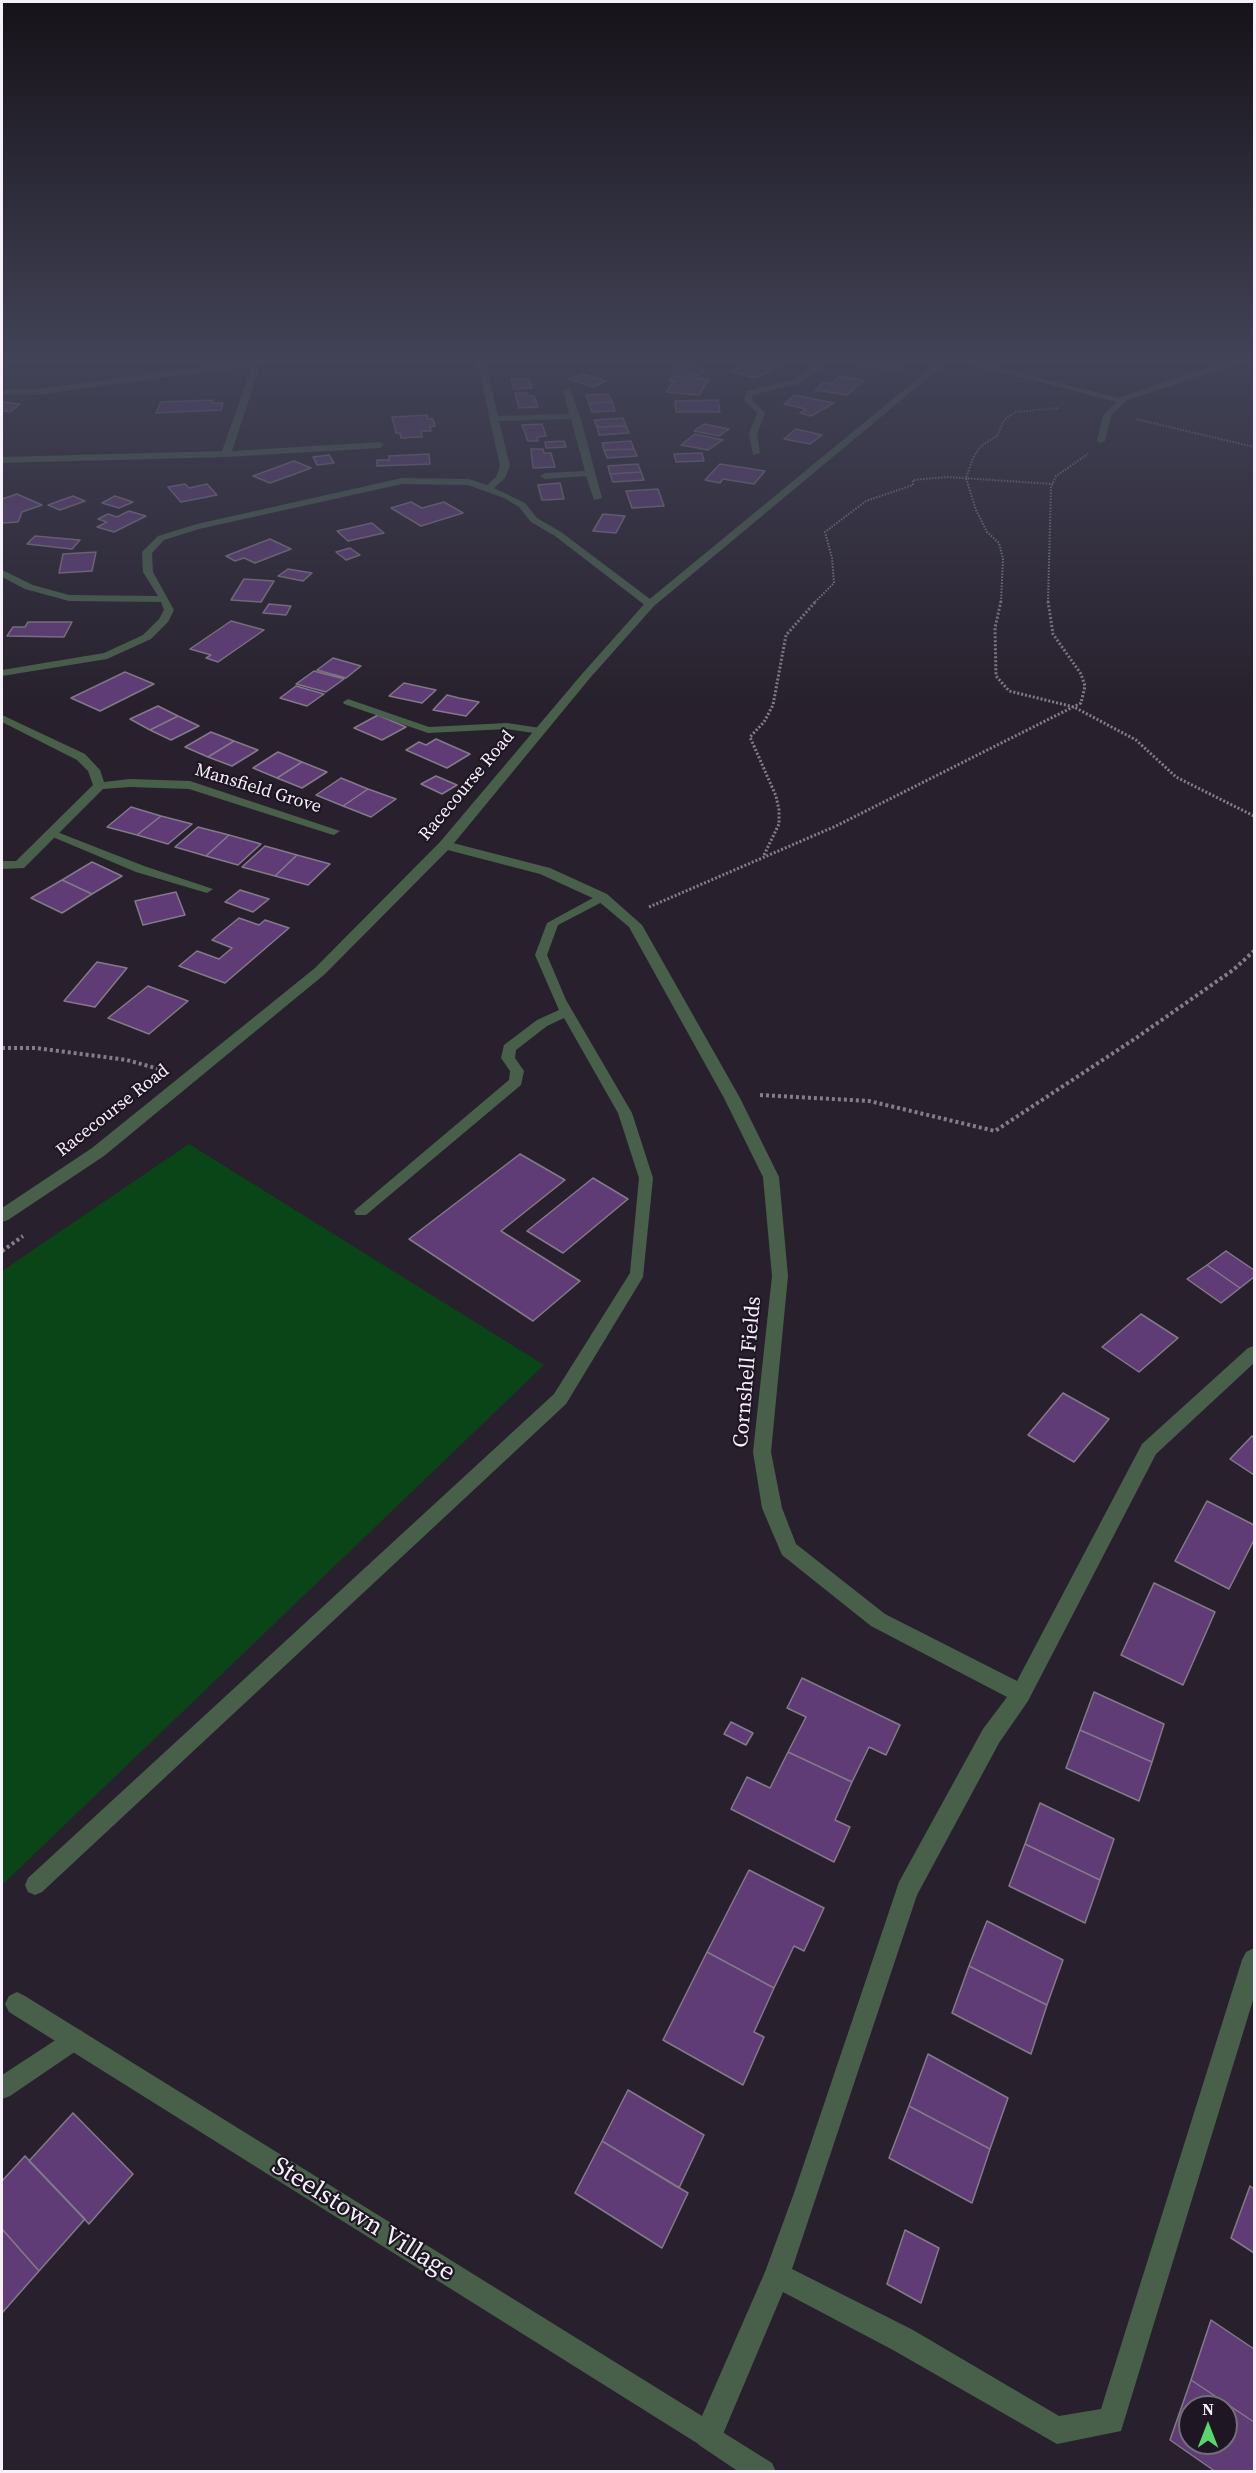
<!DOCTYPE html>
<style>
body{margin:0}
#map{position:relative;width:1256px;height:2473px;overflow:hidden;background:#28212d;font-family:"Source Serif 4",serif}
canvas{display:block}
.frame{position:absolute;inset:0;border:3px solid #f5f0f9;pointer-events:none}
.north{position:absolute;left:1178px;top:2395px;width:60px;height:60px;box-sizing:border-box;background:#1e1723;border:2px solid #746e79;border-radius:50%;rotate:0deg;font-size:16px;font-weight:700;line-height:24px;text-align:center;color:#f5f0f9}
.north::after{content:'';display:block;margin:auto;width:21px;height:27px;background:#5bd56e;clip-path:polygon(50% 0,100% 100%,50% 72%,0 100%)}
</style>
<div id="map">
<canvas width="1256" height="2473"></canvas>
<div class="frame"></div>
<div class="north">N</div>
</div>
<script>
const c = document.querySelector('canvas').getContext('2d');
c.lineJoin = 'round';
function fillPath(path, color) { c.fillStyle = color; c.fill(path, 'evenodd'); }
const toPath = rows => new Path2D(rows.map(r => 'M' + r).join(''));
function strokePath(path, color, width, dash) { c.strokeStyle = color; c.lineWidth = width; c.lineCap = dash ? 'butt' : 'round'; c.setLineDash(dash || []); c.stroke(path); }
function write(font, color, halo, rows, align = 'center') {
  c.font = font + ' "Source Serif 4",serif'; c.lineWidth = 4.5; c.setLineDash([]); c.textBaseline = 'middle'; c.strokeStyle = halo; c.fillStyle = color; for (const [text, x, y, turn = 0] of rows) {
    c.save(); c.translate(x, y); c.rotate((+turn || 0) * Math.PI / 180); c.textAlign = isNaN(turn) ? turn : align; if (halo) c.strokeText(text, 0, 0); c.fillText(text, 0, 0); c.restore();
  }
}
fillPath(toPath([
 [189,1144,544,1365,2,1885,2,1271]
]), '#0a4517');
const building = toPath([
 [758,361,781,361,786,363,772,369,754,363,758,361],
 [857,361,905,361,895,370,854,364,857,361],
 [751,364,772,371,753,378,733,371,751,364],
 [678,366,704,369,700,376,673,373,678,366],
 [583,374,606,381,593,387,569,379,583,374],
 [672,376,709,379,699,395,666,392,674,381,669,381,672,376],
 [840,376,864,380,847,395,815,390,823,383,830,384,840,376],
 [529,378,532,388,514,389,511,379,529,378],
 [515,393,527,393,528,396,534,396,538,407,519,408,515,393],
 [608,394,612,402,589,403,586,395,608,394],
 [794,395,834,403,811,416,800,413,806,409,784,404,794,395],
 [213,400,212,403,223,403,221,410,156,413,161,402,213,400],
 [718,400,720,412,676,412,675,401,718,400],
 [2,402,20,404,10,412,2,411,2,402],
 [612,402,615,411,592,412,589,403,612,402],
 [427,415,428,419,433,419,435,426,430,427,431,431,421,431,422,437,401,438,400,433,396,433,392,417,427,415],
 [623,418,626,426,597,427,594,420,623,418],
 [542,424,546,436,537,437,538,441,528,441,522,425,542,424],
 [704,424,729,429,719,436,694,431,704,424],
 [626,426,629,433,599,435,597,427,626,426],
 [796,429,822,435,810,444,784,439,796,429],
 [695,434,723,440,708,450,681,445,695,434],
 [564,441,566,447,546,448,545,442,564,441],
 [631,441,634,449,604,450,602,443,631,441],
 [531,449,543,449,544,453,551,453,555,467,533,468,531,449],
 [634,449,637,456,607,458,604,450,634,449],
 [702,453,704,461,676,462,674,454,702,453],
 [429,454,430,464,377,466,377,460,389,460,389,456,429,454],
 [329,455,334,463,317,465,313,457,329,455],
 [294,461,311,468,270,483,253,476,294,461],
 [638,464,641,472,610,474,608,466,638,464],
 [720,464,765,471,754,484,723,479,720,483,705,480,720,464],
 [641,472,644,480,613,482,610,474,641,472],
 [560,483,564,499,542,500,538,485,560,483],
 [185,484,189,488,207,484,217,495,181,502,168,487,185,484],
 [658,489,664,506,632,508,626,491,658,489],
 [17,494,42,505,22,512,18,522,2,523,2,499,17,494],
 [73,496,85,501,60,510,48,505,73,496],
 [115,496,133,502,119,508,102,503,115,496],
 [411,502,422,508,444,502,463,513,421,526,391,508,411,502],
 [129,511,146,516,114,532,97,527,107,522,98,519,108,514,117,517,129,511],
 [603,514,625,516,616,533,593,531,603,514],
 [372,523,384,533,348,541,337,531,372,523],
 [35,536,80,540,72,549,27,544,35,536],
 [270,539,291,549,255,563,244,558,235,561,226,556,270,539],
 [350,548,360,555,346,560,336,552,350,548],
 [96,552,92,571,59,573,63,554,96,552],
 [288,569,312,573,303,581,278,576,288,569],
 [244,579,274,581,261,602,231,600,244,579],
 [269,604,291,606,286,615,263,613,269,604],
 [231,621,264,630,218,662,206,658,211,655,190,649,231,621],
 [28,622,72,622,64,637,7,636,13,627,25,627,28,622],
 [333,658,361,666,346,678,317,670,333,658],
 [314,671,344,679,326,692,296,684,314,671],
 [125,672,154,684,100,711,71,698,125,672],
 [404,683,436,690,422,703,389,696,404,683],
 [296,686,324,694,307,706,280,698,296,686],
 [447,695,459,698,479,702,466,716,433,710,447,695],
 [158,706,178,716,150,730,130,719,158,706],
 [378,715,406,727,382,740,354,728,378,715],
 [178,716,199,726,171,740,150,730,178,716],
 [211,732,234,741,208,757,185,747,211,732],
 [436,739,470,754,447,768,406,750,419,742,426,745,436,739],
 [234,741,258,750,232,766,208,757,234,741],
 [278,752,302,762,277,778,253,768,278,752],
 [302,762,327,772,302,788,277,778,302,762],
 [436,776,457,785,442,794,421,784,436,776],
 [341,778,368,789,343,806,316,795,341,778],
 [368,789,396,799,371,817,343,806,368,789],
 [131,807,161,816,137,835,107,827,131,807],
 [161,816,192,824,168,844,137,835,161,816],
 [198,827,229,835,206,856,175,847,198,827],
 [229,835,261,844,238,865,206,856,229,835],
 [265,846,297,855,275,876,242,867,265,846],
 [297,855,330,864,308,885,275,876,297,855],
 [92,862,122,876,92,894,62,880,92,862],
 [62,880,92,894,62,913,31,898,62,880],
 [240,890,269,899,253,912,225,902,240,890],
 [176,892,185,915,143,925,135,901,176,892],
 [239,918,259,925,265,920,289,928,225,983,179,966,197,951,219,959,232,948,212,940,239,918],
 [97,962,127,968,95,1007,64,1001,97,962],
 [148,986,188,1001,149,1034,108,1018,148,986],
 [520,1154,565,1180,501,1231,580,1281,533,1321,409,1239,520,1154],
 [593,1178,628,1199,563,1253,527,1231,593,1178],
 [1226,1251,1254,1270,1254,1277,1240,1288,1207,1265,1226,1251],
 [1207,1265,1240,1288,1221,1303,1187,1279,1207,1265],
 [1141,1314,1178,1338,1139,1372,1102,1347,1141,1314],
 [1063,1393,1109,1419,1074,1462,1028,1435,1063,1393],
 [1252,1436,1254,1438,1254,1475,1230,1459,1252,1436],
 [1207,1501,1254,1525,1254,1540,1229,1589,1175,1561,1207,1501],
 [1154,1583,1215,1612,1183,1685,1121,1655,1154,1583],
 [802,1678,900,1725,886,1755,869,1747,852,1782,788,1752,806,1717,787,1708,802,1678],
 [1094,1692,1164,1724,1152,1762,1080,1730,1094,1692],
 [731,1722,753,1733,746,1745,724,1734,731,1722],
 [1080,1730,1152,1762,1139,1801,1066,1768,1080,1730],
 [788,1752,852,1782,835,1820,850,1827,834,1862,731,1809,747,1777,770,1788,788,1752],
 [1040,1803,1114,1839,1100,1880,1025,1844,1040,1803],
 [1025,1844,1100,1880,1085,1923,1009,1886,1025,1844],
 [749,1870,824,1908,804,1951,794,1946,774,1988,707,1952,749,1870],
 [987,1921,1063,1960,1047,2005,969,1966,987,1921],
 [707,1952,774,1988,754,2032,764,2037,743,2085,663,2040,707,1952],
 [969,1966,1047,2005,1031,2054,952,2013,969,1966],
 [928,2054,1008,2098,990,2149,909,2106,928,2054],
 [628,2090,704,2135,679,2188,602,2141,628,2090],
 [909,2106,990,2149,972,2203,889,2158,909,2106],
 [73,2113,133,2174,89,2224,29,2161,73,2113],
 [602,2141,688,2193,662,2248,575,2193,602,2141],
 [25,2156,85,2219,39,2271,2,2229,2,2181,25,2156],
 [1250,2186,1254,2189,1254,2253,1231,2238,1250,2186],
 [2,2229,39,2271,2,2313,2,2229],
 [905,2230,939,2248,921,2303,887,2284,905,2230],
 [1211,2320,1254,2349,1254,2422,1191,2380,1211,2320],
 [1191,2380,1254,2422,1254,2472,1216,2472,1170,2440,1191,2380],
 [1190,2407,1226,2407,1226,2443,1190,2443,1190,2407]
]);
fillPath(building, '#603c77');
strokePath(building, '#837a89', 1.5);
strokePath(toPath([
 [1136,419,1254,447],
 [815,602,834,583,832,558,825,532,866,501,913,485,913,480,947,477,1053,484],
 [1001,602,1003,559,999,543,987,532,976,510,966,478,973,458,981,446,997,436,1004,420,1015,412,1058,408],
 [1048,602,1051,487,1056,476,1088,454]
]), '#847e89', 2, [1.5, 1.5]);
strokePath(toPath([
 [1001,601,995,628,996,676,1009,691,1074,707,1136,740,1176,777,1254,816],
 [764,855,779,824,779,810,776,796,750,737,764,722,773,705,786,635,816,601],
 [649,907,836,826,1081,703,1085,686,1081,674,1053,634,1048,601]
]), '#847e89', 3, [2, 2]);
strokePath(toPath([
 [2,1048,36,1048,127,1060,159,1069],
 [760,1095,869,1101,995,1131,1136,1038,1233,970,1254,951],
 [2,1251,23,1236]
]), '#847e89', 4, [3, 3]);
fillPath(toPath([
 [960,361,973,361,1119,398,1191,372,1236,361,1249,361,1127,400,1111,416,1105,441,1101,443,1097,441,1103,415,1116,402,960,361],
 [348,699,429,727,507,723,540,728,545,731,540,734,507,729,428,733,344,704,343,702,348,699],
 [52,830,144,866,213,889,207,893,136,872,48,835,46,833,52,830],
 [602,893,608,897,606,900,558,925,547,955,566,1000,632,1113,653,1178,643,1277,566,1404,42,1892,35,1895,28,1892,25,1885,28,1878,554,1394,630,1273,639,1178,618,1113,564,1018,547,1026,516,1050,515,1058,524,1071,521,1085,366,1215,356,1215,354,1211,509,1080,510,1071,501,1058,504,1045,537,1020,559,1010,535,955,547,923,602,893],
 [74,2028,82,2031,85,2039,82,2047,10,2096,2,2099,2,2075,74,2028],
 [708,2423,772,2463,776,2472,739,2472,699,2445,695,2436,699,2427,708,2423]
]), '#48604a');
fillPath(toPath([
 [249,361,272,361,257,365,258,372,232,451,380,442,384,445,380,448,226,457,2,463,2,457,222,451,250,372,249,366,36,395,2,394,2,389,36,389,249,361],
 [477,361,485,361,498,416,569,414,563,390,570,388,580,416,602,498,594,500,586,476,545,479,540,476,545,473,585,471,571,419,499,421,510,466,505,478,494,488,525,503,537,518,561,532,654,602,654,606,646,606,555,536,531,522,519,507,504,498,468,485,402,484,199,529,164,540,152,553,153,572,174,610,168,622,151,639,107,659,2,676,2,670,104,653,143,635,159,619,164,610,161,602,69,601,25,589,2,577,2,570,33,585,69,595,158,596,143,572,142,552,158,536,197,524,402,478,469,479,487,485,496,477,500,466,477,361],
 [821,361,831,361,799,384,753,395,752,400,765,413,757,434,760,453,753,455,749,434,757,413,744,400,746,391,793,380,821,361],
 [2,715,85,754,100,770,104,782,130,779,190,781,340,831,334,835,330,834,189,789,130,787,103,789,24,868,2,869,2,861,16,861,93,785,88,771,77,760,2,722,2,715],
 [445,841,550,868,607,894,642,925,740,1098,779,1177,788,1276,771,1452,782,1508,796,1544,885,1614,1017,1681,1142,1444,1248,1348,1254,1346,1254,1363,1156,1454,1028,1701,999,1743,917,1895,792,2269,913,2330,1059,2416,1101,2409,1242,1960,1246,1952,1254,1948,1254,1997,1121,2431,1057,2444,893,2350,783,2292,718,2446,708,2450,9,2012,5,2004,9,1996,17,1992,25,1996,702,2416,765,2272,794,2193,899,1882,983,1729,1007,1697,871,1626,782,1555,762,1508,753,1452,772,1276,763,1177,724,1098,629,927,597,900,540,874,440,848,439,845,445,841]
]), '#48604a');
fillPath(toPath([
 [939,361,948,361,654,606,590,678,450,848,325,974,104,1156,8,1220,2,1222,2,1208,92,1148,315,968,440,842,582,674,646,602,939,361]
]), '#48604a');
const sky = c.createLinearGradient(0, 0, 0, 707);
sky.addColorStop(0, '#161219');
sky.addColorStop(0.51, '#424357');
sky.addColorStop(1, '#42435700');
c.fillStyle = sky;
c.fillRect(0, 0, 1256, 707);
write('18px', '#f5f0f9', '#1e1723', [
 ["Racecourse Road",467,786,-50],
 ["Mansfield Grove",258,789,17],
 ["Racecourse Road",113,1111,-38]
]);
write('21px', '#f5f0f9', '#1e1723', [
 ["Cornshell Fields",748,1372,-85]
]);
write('26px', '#f5f0f9', '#1e1723', [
 ["Steelstown Village",363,2220,32]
]);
</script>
